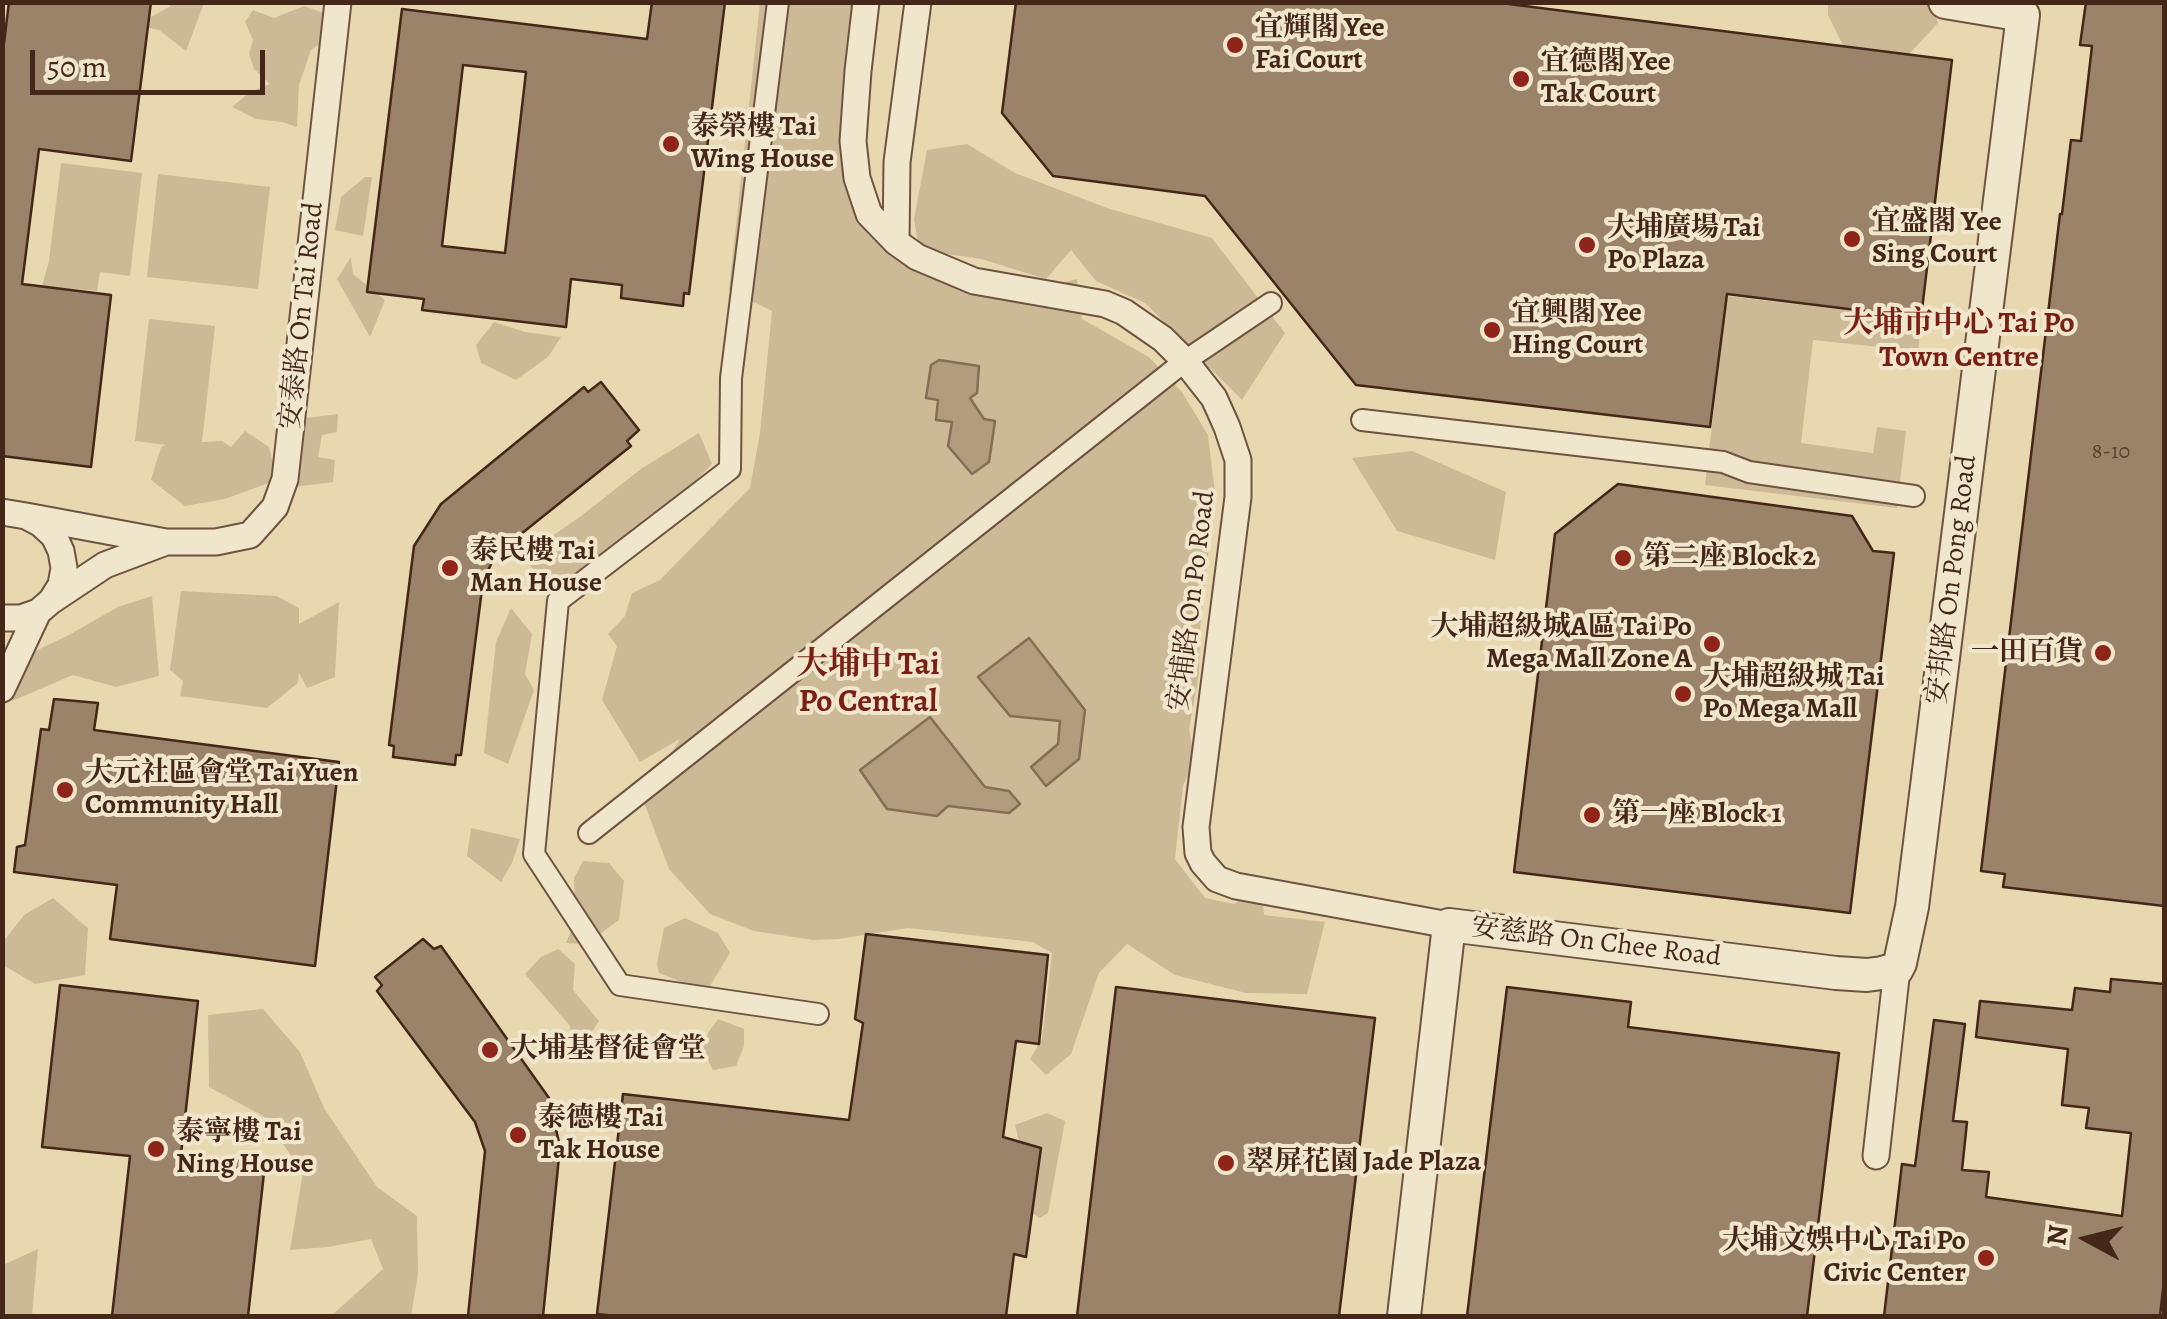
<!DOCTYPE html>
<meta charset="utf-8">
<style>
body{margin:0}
#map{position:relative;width:2167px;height:1319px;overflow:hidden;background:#e8d8b0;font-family:Alegreya,serif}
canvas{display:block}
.frame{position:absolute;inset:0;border:5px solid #45271a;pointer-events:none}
.north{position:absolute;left:2037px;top:1189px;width:100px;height:100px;-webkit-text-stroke:8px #f0e6cc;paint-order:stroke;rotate:277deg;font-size:28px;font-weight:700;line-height:40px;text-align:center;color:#45271a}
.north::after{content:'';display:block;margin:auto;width:35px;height:45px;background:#45271a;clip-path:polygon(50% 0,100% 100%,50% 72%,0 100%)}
.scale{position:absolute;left:30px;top:50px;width:235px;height:45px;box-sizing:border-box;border:5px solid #45271a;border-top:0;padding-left:12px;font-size:30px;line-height:35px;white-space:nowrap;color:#45271a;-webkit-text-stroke:8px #f0e6cc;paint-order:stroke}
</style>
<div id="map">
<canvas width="2167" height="1319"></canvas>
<div class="frame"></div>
<div class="north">N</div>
<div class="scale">50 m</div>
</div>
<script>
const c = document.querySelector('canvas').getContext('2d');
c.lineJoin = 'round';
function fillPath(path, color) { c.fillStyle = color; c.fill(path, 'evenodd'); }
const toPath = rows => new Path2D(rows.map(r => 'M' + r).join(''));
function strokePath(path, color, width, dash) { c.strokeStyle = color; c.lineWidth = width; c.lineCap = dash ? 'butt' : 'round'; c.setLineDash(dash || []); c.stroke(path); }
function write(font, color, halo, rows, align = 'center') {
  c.font = font + ' Alegreya,"Noto Serif TC",serif'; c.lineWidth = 8; c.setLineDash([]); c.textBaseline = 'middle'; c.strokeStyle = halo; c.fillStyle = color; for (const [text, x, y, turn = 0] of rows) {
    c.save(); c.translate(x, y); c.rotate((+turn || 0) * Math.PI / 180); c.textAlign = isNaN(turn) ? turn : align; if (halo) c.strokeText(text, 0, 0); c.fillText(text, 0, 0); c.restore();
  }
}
fillPath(toPath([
 [162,3,204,3,186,51,159,30,136,25,171,6],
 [760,3,861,3,842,162,855,215,877,238,900,260,1046,287,1077,279,1082,319,1149,357,1182,392,1208,435,1215,494,1200,628,1199,673,1189,730,1195,760,1183,786,1175,859,1205,898,1234,904,1250,895,1263,902,1264,915,1325,922,1307,994,1246,993,1175,975,1127,944,1099,973,1071,1054,1046,1075,1030,1059,1042,1039,1052,953,1033,942,908,928,839,939,813,940,754,931,710,914,669,869,643,800,680,739,640,762,602,700,617,646,608,634,625,616,632,593,660,580,750,488,760,433,772,311,729,290],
 [1828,3,1932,3,1938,23,1895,69,1853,66,1828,15],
 [304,6,327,14,335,34,311,50,299,85,297,127,282,122,256,119,232,107,250,92,270,84,254,69,249,54,253,40,245,22,253,10,274,18],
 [967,144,1015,173,1110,209,1212,238,1285,333,1242,400,1145,303,1096,281,1071,250,1046,279,981,259,919,250,914,219,927,150],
 [61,163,142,173,130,276,100,272,97,291,42,286,49,261],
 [158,174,270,187,258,289,147,277],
 [365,177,372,177,363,236,335,230,341,197],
 [351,257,353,274,385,300,370,337,337,279],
 [1727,296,1922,319,1918,351,1813,340,1801,443,1873,453,1877,427,1906,431,1897,508,1705,485],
 [149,319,215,326,202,442,222,441,231,447,245,431,269,447,277,480,225,499,185,506,151,480,161,447,166,445,135,441],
 [494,322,525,332,561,337,548,357,516,380,481,363,476,345],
 [338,414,337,432,322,435,318,457,335,460,333,482,286,488,299,419],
 [699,433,712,464,670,507,573,583,553,581,519,559,581,516,641,469],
 [1412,451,1506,492,1495,560,1397,531,1352,458],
 [181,591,277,596,299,608,299,624,339,602,335,677,307,688,299,673,298,683,267,708,180,696,183,681,170,670],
 [152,596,159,676,116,687,73,675,12,701,29,654,67,636,118,607],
 [511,608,532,634,525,674,534,690,508,764,484,753,496,642],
 [471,828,520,839,512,863,501,882,467,856],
 [583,861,609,863,624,881,619,920,586,944,566,943,573,926,575,911,574,878],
 [53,898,88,928,85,975,35,984,3,965,3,942,24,915],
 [685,918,718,933,730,953,710,986,689,985,659,973,657,964,664,928],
 [558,949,575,964,573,990,599,1021,591,1033,601,1055,589,1063,572,1046,570,1026,525,974,541,957],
 [263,1009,300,1052,324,1108,377,1187,417,1216,418,1274,411,1316,331,1316,383,1269,371,1239,328,1247,290,1250,303,1172,263,1116,209,1087,208,1015],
 [718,1019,744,1029,744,1046,736,1066,713,1070,702,1049,708,1033],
 [1047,1113,1065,1121,1048,1213,1040,1218,1018,1204,1021,1150,1015,1125],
 [38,1249,32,1316,3,1316,3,1265]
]), '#ccba96');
const water = toPath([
 [939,360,979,366,977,393,970,398,984,419,995,421,989,462,972,474,948,446,952,422,936,420,938,400,926,398,931,365,939,360],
 [1029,638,1085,710,1079,759,1046,786,1031,767,1058,744,1060,721,1010,716,978,677,1029,638],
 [930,717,985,787,1009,791,1020,804,1009,813,948,806,937,816,887,809,860,770,930,717]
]);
fillPath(water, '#b19c7d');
strokePath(water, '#866d55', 2.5);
const building = toPath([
 [9,2,151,2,131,161,39,149,22,284,111,295,91,467,2,456,2,59,9,2],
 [652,2,725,2,689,294,684,293,683,306,621,298,622,285,571,279,566,327,422,310,424,299,367,292,402,9,647,39,652,2],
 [463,65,526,72,505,253,442,246,463,65],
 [1016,2,1493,2,1952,60,1921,318,1727,294,1710,427,1356,385,1205,196,1053,176,1002,113,1016,2],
 [2086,2,2164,2,2164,906,2003,887,2005,874,1981,871,2060,214,2062,214,2071,140,2081,141,2092,46,2080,45,2086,2],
 [601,382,639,430,627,441,631,446,496,554,483,581,461,755,456,755,455,765,393,757,394,746,389,745,414,546,441,504,584,387,588,392,601,382],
 [1618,484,1852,516,1873,551,1894,553,1850,913,1514,872,1555,534,1618,484],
 [54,699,98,703,94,730,339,762,315,966,110,939,117,885,14,872,17,847,25,845,41,729,49,730,54,699],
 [866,934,1048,955,1039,1044,1016,1041,1003,1137,1041,1148,1026,1257,1014,1254,1006,1316,616,1316,597,1314,623,1094,849,1120,863,1023,855,1019,866,934],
 [423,939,434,949,441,946,549,1098,560,1147,543,1316,468,1316,485,1151,475,1122,377,991,382,985,375,977,423,939],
 [2111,979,2164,984,2164,1281,2160,1316,1884,1316,1902,1164,1915,1166,1934,1020,1965,1024,1953,1121,1967,1122,1962,1170,1989,1172,1986,1197,2122,1216,2131,1133,2086,1128,2089,1108,2062,1105,2068,1049,1976,1037,1980,1001,2072,1010,2075,988,2110,992,2111,979],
 [60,985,198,1001,181,1154,265,1164,248,1316,112,1316,130,1156,42,1147,60,985],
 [1116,987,1375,1018,1339,1316,1077,1316,1116,987],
 [1507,987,1631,1002,1628,1027,1839,1053,1807,1316,1467,1316,1507,987]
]);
fillPath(building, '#9a8368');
strokePath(building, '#45271a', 2.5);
const pedestrian = toPath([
 [778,2,731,378,730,469,558,601,534,854,620,985,818,1014],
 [1362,420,1723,462,1749,472,1914,496],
 [589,833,1185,361,1271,303]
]);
const minor = toPath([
 [866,2,858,71,853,141,857,178,869,214,896,242,917,257,974,281,1105,304,1124,312,1163,339,1185,361,1214,398,1227,427,1238,460,1238,497,1196,827,1198,853,1203,863,1217,879,1236,886,1449,925],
 [896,242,897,162,918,2],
 [2,512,26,516,41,524,54,536,61,551,64,568,61,585,51,601,38,612,21,618,2,618],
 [26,516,166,542,216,542,250,535,275,507,285,479,338,2],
 [51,601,105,565,166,542],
 [2,689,38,612],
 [1876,1156,1897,969]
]);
const tertiary = toPath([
 [1404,1316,1449,925,1836,973,1867,975,1882,973,1897,969,1900,963,1912,907,2023,15,1945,2]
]);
strokePath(pedestrian, '#6e5340', 24);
strokePath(minor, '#6e5340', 29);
strokePath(tertiary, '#6e5340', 36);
strokePath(pedestrian, '#f0e6cc', 20);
strokePath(minor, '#f0e6cc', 25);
strokePath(tertiary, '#f0e6cc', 32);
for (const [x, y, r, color] of [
 [1235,45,10,"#8f2418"],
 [1521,79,10,"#8f2418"],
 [671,144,10,"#8f2418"],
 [1852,239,10,"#8f2418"],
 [1587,245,10,"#8f2418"],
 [1492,330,10,"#8f2418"],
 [1623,558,10,"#8f2418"],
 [450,568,10,"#8f2418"],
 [1712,644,10,"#8f2418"],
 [2103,653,10,"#8f2418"],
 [1683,694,10,"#8f2418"],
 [65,790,10,"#8f2418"],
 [1592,815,10,"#8f2418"],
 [490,1050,10,"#8f2418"],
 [518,1135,10,"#8f2418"],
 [156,1149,10,"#8f2418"],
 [1226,1163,10,"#8f2418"],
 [1986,1258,10,"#8f2418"]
]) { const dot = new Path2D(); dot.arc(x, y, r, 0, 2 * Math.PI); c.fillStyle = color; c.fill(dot); strokePath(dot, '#f0e6cc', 4); }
write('22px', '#5a3e2e', null, [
 ["8-10",2111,453]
]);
write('bold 28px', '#45271a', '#f0e6cc', [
 ["宜輝閣 Yee",1255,29],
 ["Fai Court",1255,61],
 ["宜德閣 Yee",1541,63],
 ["Tak Court",1541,95],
 ["泰榮樓 Tai",691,128],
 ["Wing House",691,160],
 ["宜盛閣 Yee",1872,223],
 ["Sing Court",1872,255],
 ["大埔廣場 Tai",1607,229],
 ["Po Plaza",1607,261],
 ["宜興閣 Yee",1512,314],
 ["Hing Court",1512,346],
 ["泰民樓 Tai",470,552],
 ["Man House",470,584],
 ["第二座 Block 2",1643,558],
 ["大埔超級城A區 Tai Po",1692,628,"right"],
 ["Mega Mall Zone A",1692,660,"right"],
 ["一田百貨",2083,653,"right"],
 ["大埔超級城 Tai",1703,678],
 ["Po Mega Mall",1703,710],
 ["大元社區會堂 Tai Yuen",85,774],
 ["Community Hall",85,806],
 ["第一座 Block 1",1612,815],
 ["大埔基督徒會堂",510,1050],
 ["泰德樓 Tai",538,1119],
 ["Tak House",538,1151],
 ["泰寧樓 Tai",176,1133],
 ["Ning House",176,1165],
 ["翠屏花園 Jade Plaza",1246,1163],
 ["大埔文娛中心 Tai Po",1966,1242,"right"],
 ["Civic Center",1966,1274,"right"]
], 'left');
write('28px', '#45271a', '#f0e6cc', [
 ["安泰路 On Tai Road",303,316,-84],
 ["安邦路 On Pong Road",1953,580,-83],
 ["安埔路 On Po Road",1193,601,-83],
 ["安慈路 On Chee Road",1596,943,7]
]);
write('bold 30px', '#7a1f14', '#f0e6cc', [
 ["大埔市中心 Tai Po",1959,325],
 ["Town Centre",1959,359]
]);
write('bold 32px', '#7a1f14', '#f0e6cc', [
 ["大埔中 Tai",868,666],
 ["Po Central",868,703]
]);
</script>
